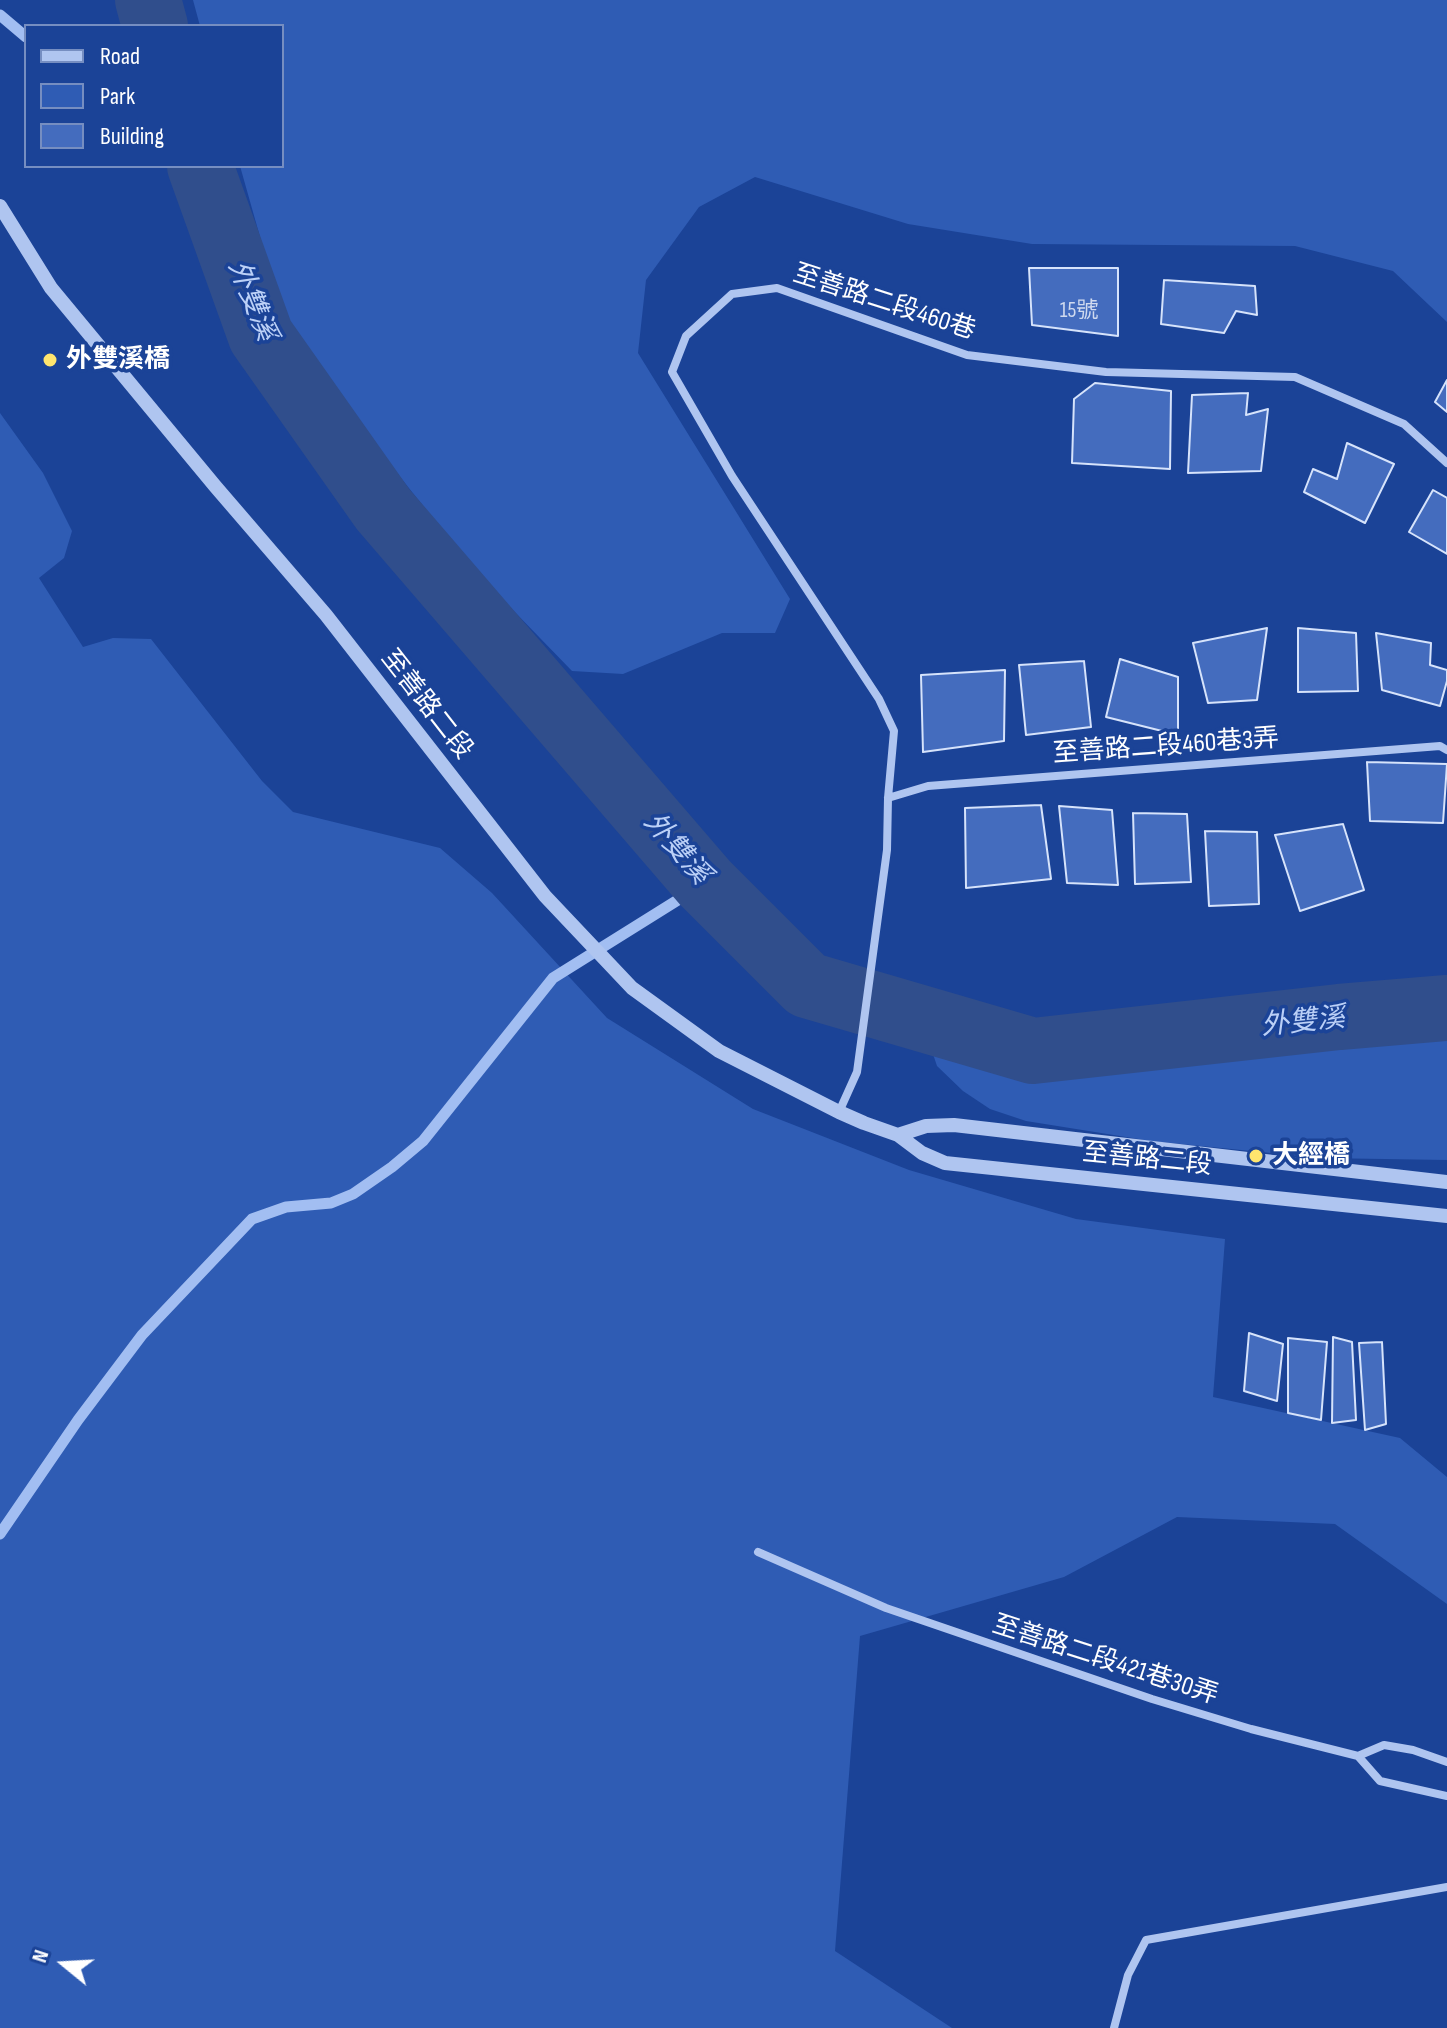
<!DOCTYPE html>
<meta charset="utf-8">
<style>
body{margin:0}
#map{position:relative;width:1447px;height:2028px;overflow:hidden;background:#1b4397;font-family:"Sofia Sans Condensed",sans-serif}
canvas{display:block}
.legend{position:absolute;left:24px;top:24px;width:260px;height:144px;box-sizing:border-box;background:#1b4397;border:2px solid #768ec1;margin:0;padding:10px 14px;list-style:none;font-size:24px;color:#fff}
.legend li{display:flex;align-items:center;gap:16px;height:40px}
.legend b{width:40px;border:2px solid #768ec1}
.north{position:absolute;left:24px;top:1924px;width:80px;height:80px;-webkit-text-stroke:6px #1b4397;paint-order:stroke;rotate:288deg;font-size:22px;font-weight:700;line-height:32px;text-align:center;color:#fff}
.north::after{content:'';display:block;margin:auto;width:28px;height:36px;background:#fff;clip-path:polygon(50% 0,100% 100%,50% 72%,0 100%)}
</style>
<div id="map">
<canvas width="1447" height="2028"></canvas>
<ul class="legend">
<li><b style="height:10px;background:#afc5f0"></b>Road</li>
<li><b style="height:22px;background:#2f5cb4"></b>Park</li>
<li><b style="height:22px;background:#446cbe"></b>Building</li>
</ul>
<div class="north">N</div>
</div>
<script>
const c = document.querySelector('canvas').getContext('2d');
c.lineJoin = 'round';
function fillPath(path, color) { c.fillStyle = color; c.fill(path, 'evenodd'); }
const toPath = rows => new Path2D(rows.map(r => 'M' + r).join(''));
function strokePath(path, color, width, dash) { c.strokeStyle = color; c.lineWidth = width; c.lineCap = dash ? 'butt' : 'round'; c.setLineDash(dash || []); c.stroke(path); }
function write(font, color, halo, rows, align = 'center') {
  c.font = font + ' "Sofia Sans Condensed","Noto Sans TC",sans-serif'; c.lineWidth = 7; c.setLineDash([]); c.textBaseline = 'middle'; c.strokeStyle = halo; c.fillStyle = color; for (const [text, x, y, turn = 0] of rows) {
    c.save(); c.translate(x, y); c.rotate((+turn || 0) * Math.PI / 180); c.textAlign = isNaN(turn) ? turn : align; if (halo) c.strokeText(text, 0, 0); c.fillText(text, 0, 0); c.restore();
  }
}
fillPath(toPath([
 [193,0,1447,0,1447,322,1393,271,1295,246,1032,244,908,224,755,177,699,207,646,280,638,353,790,599,775,633,722,633,623,674,572,671,474,570,288,336,240,166,282,166,282,26,200,26],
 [0,413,43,473,72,531,64,558,39,578,83,647,113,638,151,639,262,781,293,812,440,848,492,893,607,1018,753,1109,909,1170,1076,1219,1225,1239,1213,1397,1400,1438,1447,1477,1447,1604,1335,1524,1177,1517,1064,1577,860,1636,835,1951,952,2028,0,2028],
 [1447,1034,1447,1160,1321,1158,1151,1141,1026,1121,990,1109,963,1091,937,1066,933,1054,938,1044,953,1044,987,1060,1020,1070,1243,1053]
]), '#2f5cb4');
strokePath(toPath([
 [0,15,26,37],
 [0,1534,78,1420,142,1335,252,1219,286,1207,331,1203,353,1194,392,1167,423,1141,553,978,705,883]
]), '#a2bef2', 11);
strokePath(toPath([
 [148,0,155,26],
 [200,166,261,336,383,509,705,883,807,985,1033,1051,1339,1017,1447,1008]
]), '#304e8c', 66);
const building = toPath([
 [1029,268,1118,268,1118,336,1032,325,1029,268],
 [1164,280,1255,286,1257,315,1236,311,1224,333,1161,324,1164,280],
 [1447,380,1447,412,1435,402,1447,380],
 [1095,383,1171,391,1170,469,1072,463,1074,399,1095,383],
 [1248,393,1246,415,1268,409,1261,471,1188,473,1192,395,1248,393],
 [1347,443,1394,464,1365,523,1304,492,1313,469,1337,479,1347,443],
 [1433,490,1447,498,1447,554,1409,532,1433,490],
 [1267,628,1257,700,1208,703,1193,643,1267,628],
 [1298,628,1356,633,1358,691,1298,692,1298,628],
 [1376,633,1431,643,1430,665,1447,670,1447,681,1440,706,1382,690,1376,633],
 [1120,659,1178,677,1178,735,1106,717,1120,659],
 [1084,661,1091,727,1026,735,1019,665,1084,661],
 [1005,670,1004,741,923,752,921,675,1005,670],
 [1367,762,1447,764,1443,823,1370,821,1367,762],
 [1041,805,1051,879,966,888,965,808,1041,805],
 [1059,806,1112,810,1118,885,1067,883,1059,806],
 [1133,813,1187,814,1191,882,1135,884,1133,813],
 [1343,824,1364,890,1300,911,1275,835,1343,824],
 [1205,831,1257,832,1259,904,1209,906,1205,831],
 [1249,1333,1283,1344,1277,1401,1244,1391,1249,1333],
 [1333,1337,1352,1342,1356,1420,1332,1423,1333,1337],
 [1288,1338,1327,1342,1321,1420,1288,1413,1288,1338],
 [1382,1342,1386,1424,1365,1430,1359,1343,1382,1342]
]);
fillPath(building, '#446cbe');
strokePath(building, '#d6e3fb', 2);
strokePath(toPath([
 [888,798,928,786,1440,746,1447,750],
 [839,1112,857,1072,887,850,888,798,894,731,879,699,732,476,672,372,686,336,732,294,777,288,967,355,1106,372,1295,377,1404,424,1447,463],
 [758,1552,886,1608,1152,1699,1251,1729,1358,1756,1384,1745,1413,1750,1447,1762],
 [1358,1756,1380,1781,1447,1796],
 [1114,2028,1128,1975,1146,1940,1447,1887]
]), '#afc5f0', 8);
strokePath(toPath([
 [0,206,51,288,215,486,326,615,545,896,632,988,719,1051,839,1112,864,1123,898,1135,922,1153,945,1163,1447,1216],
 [898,1135,926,1126,954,1125,1447,1182]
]), '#afc5f0', 14);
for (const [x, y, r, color] of [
 [50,360,8,"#ffe56e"],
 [1256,1156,8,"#ffe56e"]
]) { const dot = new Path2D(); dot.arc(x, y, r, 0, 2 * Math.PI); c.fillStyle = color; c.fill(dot); strokePath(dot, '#1b4397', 3); }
write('22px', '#d0daef', null, [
 ["15號",1079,311]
]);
write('26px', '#fff', '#1b4397', [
 ["至善路二段460巷",884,303,18],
 ["至善路二段",426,705,52],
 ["至善路二段460巷3弄",1166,747,-4],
 ["至善路二段",1147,1160,6],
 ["至善路二段421巷30弄",1105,1661,18]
]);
write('bold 26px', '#fff', '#1b4397', [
 ["外雙溪橋",66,360],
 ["大經橋",1272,1156]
], 'left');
write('italic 28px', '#bbd0f7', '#1b4397', [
 ["外雙溪",251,301,68],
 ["外雙溪",676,849,49],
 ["外雙溪",1303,1023,-6]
]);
</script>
